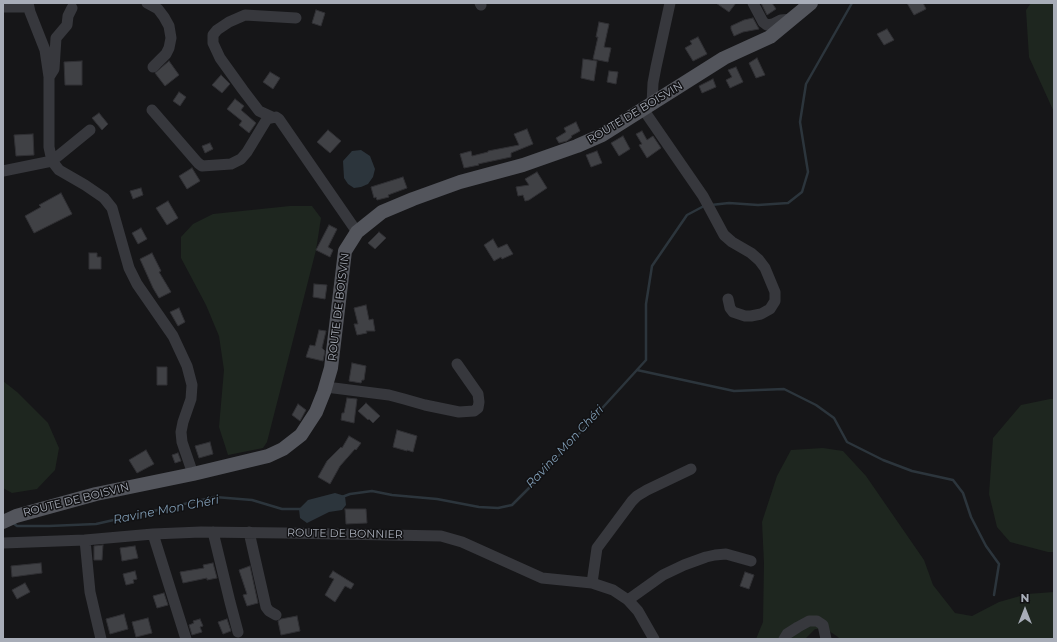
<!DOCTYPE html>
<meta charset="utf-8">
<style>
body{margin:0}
#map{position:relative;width:1057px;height:642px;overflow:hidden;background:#161618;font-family:Montserrat,sans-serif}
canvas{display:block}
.frame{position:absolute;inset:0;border:4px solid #a8adb8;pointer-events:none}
.north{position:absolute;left:1005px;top:590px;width:40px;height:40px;-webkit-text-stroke:3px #111113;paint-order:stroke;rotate:0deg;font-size:11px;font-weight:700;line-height:16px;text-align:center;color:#a8adb8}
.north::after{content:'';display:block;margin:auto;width:14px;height:18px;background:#a8adb8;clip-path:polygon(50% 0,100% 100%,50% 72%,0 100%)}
</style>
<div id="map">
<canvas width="1057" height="642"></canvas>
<div class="frame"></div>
<div class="north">N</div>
</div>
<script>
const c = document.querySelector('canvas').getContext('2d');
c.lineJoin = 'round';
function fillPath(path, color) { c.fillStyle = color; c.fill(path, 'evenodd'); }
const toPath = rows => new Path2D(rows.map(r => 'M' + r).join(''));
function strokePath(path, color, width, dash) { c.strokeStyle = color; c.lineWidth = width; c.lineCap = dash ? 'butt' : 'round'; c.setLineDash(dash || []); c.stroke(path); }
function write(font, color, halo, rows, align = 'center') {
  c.font = font + ' Montserrat,sans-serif'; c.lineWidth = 3; c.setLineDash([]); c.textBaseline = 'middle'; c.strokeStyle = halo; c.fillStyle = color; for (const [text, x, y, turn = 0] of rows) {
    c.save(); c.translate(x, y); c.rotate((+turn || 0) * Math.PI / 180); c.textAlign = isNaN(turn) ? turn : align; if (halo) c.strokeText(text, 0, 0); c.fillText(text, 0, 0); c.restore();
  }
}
fillPath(toPath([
 [1031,3,1054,3,1054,112,1029,57,1026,10],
 [290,206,312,206,321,218,316,250,267,442,263,448,228,455,219,427,224,370,219,336,206,305,181,258,181,237,193,224,213,214],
 [3,381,17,392,48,423,59,448,55,470,37,489,12,493,3,488],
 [1050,399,1054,399,1054,552,1048,552,1010,542,997,527,989,494,993,438,1021,405],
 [823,448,843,451,866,476,924,560,933,585,955,613,972,616,999,602,1027,594,1054,592,1054,639,840,639,838,637,826,629,815,629,805,639,756,639,763,622,764,563,762,522,777,476,791,450]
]), '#1e261f');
fillPath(toPath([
 [361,150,370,156,375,169,373,177,368,184,361,187,354,188,348,184,344,178,343,161,352,151],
 [335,493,345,496,346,505,342,510,329,512,307,523,300,518,299,509,308,500]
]), '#2c353c');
strokePath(toPath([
 [711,205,729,203,758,205,788,203,802,192,808,172,800,122,806,84,852,3],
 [637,370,734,391,784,389,816,405,834,418,847,442,883,460,912,471,953,480,963,493,971,517,986,546,999,564,994,595],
 [342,497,350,494,372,491,392,495,437,499,479,507,498,508,512,505,534,483,646,360,646,304,652,266,687,215,704,206],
 [13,523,17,526,49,526,96,524,215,497,252,500,282,509,301,509]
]), '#2c353c', 2.5);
const building = toPath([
 [716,3,736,3,729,12,716,3],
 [761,3,772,3,776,9,767,15,761,3],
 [907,3,923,3,926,9,914,15,907,3],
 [316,10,325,13,321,26,312,23,316,10],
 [753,18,759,29,743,32,734,36,731,29,731,26,744,20,753,18],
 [599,22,609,24,604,47,611,48,608,62,593,59,598,37,596,37,599,22],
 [887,29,894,40,884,45,877,34,887,29],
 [698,37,707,54,693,61,685,48,692,44,690,41,698,37],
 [757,58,765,75,756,78,749,63,757,58],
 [583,59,597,61,594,81,581,78,583,59],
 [82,61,82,85,65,85,64,62,82,61],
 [169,61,179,75,165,86,155,73,169,61],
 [736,67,743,82,730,88,726,80,732,77,728,70,736,67],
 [609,71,618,72,616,84,607,82,609,71],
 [270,72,280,78,273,89,263,82,270,72],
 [221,75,230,84,222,93,212,85,221,75],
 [713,79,716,87,702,93,699,86,713,79],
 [179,92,186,97,180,106,173,101,179,92],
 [235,99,244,106,241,110,256,123,249,133,239,125,242,121,227,109,235,99],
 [99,113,108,124,102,130,92,118,99,113],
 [576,122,580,131,571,136,572,137,567,141,559,143,556,138,566,132,564,128,576,122],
 [527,129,533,144,511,153,511,157,478,164,479,165,464,168,460,154,471,151,472,156,488,152,488,151,519,145,514,134,527,129],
 [328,130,341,141,330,153,317,142,328,130],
 [642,131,647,140,653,136,661,148,647,158,639,145,642,144,636,134,642,131],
 [33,134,34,155,16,156,14,135,33,134],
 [623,136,630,149,619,156,611,143,623,136],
 [210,143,213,149,205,153,202,146,210,143],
 [597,151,602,163,591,167,586,155,597,151],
 [192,168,200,181,187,189,179,176,192,168],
 [537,172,547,188,529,200,525,201,523,195,518,196,516,187,529,185,525,179,537,172],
 [403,177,407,188,388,195,389,197,377,200,376,197,374,198,371,187,403,177],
 [141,188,143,195,133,199,130,191,141,188],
 [61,193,72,214,34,233,25,216,41,207,39,205,61,193],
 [168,201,178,218,167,225,156,208,168,201],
 [329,225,337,229,328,247,333,250,330,257,316,250,329,225],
 [141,228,147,239,138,244,132,233,141,228],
 [379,232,386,238,375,249,368,243,379,232],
 [493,239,498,248,507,244,513,254,502,259,501,257,494,261,484,245,493,239],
 [89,253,97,253,97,257,101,257,101,269,89,269,89,253],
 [152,253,161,271,159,272,171,292,159,298,153,288,140,259,152,253],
 [314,284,327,285,325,299,313,297,314,284],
 [366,305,369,320,373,319,375,331,366,331,367,333,357,335,354,324,358,324,354,308,366,305],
 [179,308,185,322,178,326,170,312,179,308],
 [319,330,326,331,322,348,325,351,323,361,306,357,310,345,315,346,319,330],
 [352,363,366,366,364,380,362,380,361,383,349,381,352,363],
 [157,367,167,367,167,385,157,385,157,367],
 [347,398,357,399,354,423,341,420,342,413,344,413,347,398],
 [366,403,380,416,373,423,369,419,368,420,358,411,366,403],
 [298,404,306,410,300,421,292,415,298,404],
 [397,430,417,436,413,452,407,450,407,451,393,447,397,430],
 [349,436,361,443,356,450,355,449,340,466,330,484,318,477,327,461,341,447,342,448,349,436],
 [210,442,213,454,199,458,195,446,210,442],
 [146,450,154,464,137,473,129,460,146,450],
 [178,453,181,461,175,463,172,455,178,453],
 [345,509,366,509,367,523,346,524,345,509],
 [103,545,102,560,94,560,94,546,103,545],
 [135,546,138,558,122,561,120,548,135,546],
 [41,563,42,573,12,577,11,566,41,563],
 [213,563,217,578,207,580,207,578,183,583,180,572,204,568,203,565,213,563],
 [250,566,258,603,247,606,243,595,247,594,239,570,250,566],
 [135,571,137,579,133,580,134,583,126,585,123,574,135,571],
 [333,571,354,584,351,589,345,586,335,602,325,595,334,579,329,577,333,571],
 [745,572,754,575,749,589,740,586,745,572],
 [25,583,30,592,17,599,12,590,25,583],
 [164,593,168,605,157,608,153,596,164,593],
 [124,614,128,629,110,634,106,619,124,614],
 [297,616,300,631,281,635,278,621,281,619,297,616],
 [148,618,152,633,136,637,132,622,148,618],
 [200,619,203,626,200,627,202,632,192,635,189,625,194,623,193,621,200,619],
 [227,619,231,631,223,634,218,622,227,619]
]);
fillPath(building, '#404145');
strokePath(building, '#303034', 1);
strokePath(toPath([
 [28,3,30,12,45,50,49,77,49,147,52,161,59,170,85,185,104,198,112,208,129,268,137,284,173,336,187,366,192,385,191,399,183,422,181,432,182,442,193,474],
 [147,3,158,9,164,17,169,26,171,38,169,48,166,54,153,67],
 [480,3,481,5],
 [753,3,763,22,767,25,773,24,781,20,792,19],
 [3,7,29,7],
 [49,77,54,69,56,38,67,25,68,16,72,8],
 [652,104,653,83,656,67,670,3],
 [643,109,703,196,724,235,732,242,751,253,759,260,765,268,775,292,775,301,770,309,761,314,751,316,745,316,733,312,730,308,728,299],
 [152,110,198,163,202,166,231,164,241,159,247,152,267,119,276,117,279,119,357,232],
 [272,117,259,111,243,90,220,58,213,43,213,35,217,30,229,22,245,15,296,18],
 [3,171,52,161,90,130],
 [326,387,389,395,404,399,425,405,459,412,474,411,478,408,479,402,478,394,457,364],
 [213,532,230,602,238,632],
 [249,532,266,607,269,611,276,615],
 [153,534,186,639],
 [85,540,90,592,101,639],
 [3,543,85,540,153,534,201,532,285,533,441,536,462,542,542,578,592,583,613,590,628,600,638,611,654,639],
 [592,583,597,548,632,501,637,496,647,490,691,469],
 [628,600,663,575,684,565,706,557,715,555,726,554,751,561],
 [784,639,787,634,798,627,809,621,817,621,823,625,826,639]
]), '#37383d', 11);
strokePath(toPath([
 [3,522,16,516,96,494,193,474,268,456,283,449,301,435,316,412,324,392,331,368,345,251,357,232,382,212,413,199,460,182,523,165,577,146,602,135,724,58,770,37,811,3]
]), '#53555c', 14);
write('11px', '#a8adb8', '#111113', [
 ["ROUTE DE BOISVIN",635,113,-31],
 ["ROUTE DE BOISVIN",339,307,-83],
 ["ROUTE DE BOISVIN",76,500,-14],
 ["ROUTE DE BONNIER",345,534,1]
]);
write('italic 12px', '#7f9bb3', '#111113', [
 ["Ravine Mon Chéri",565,447,-47],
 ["Ravine Mon Chéri",166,510,-11]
]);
</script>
